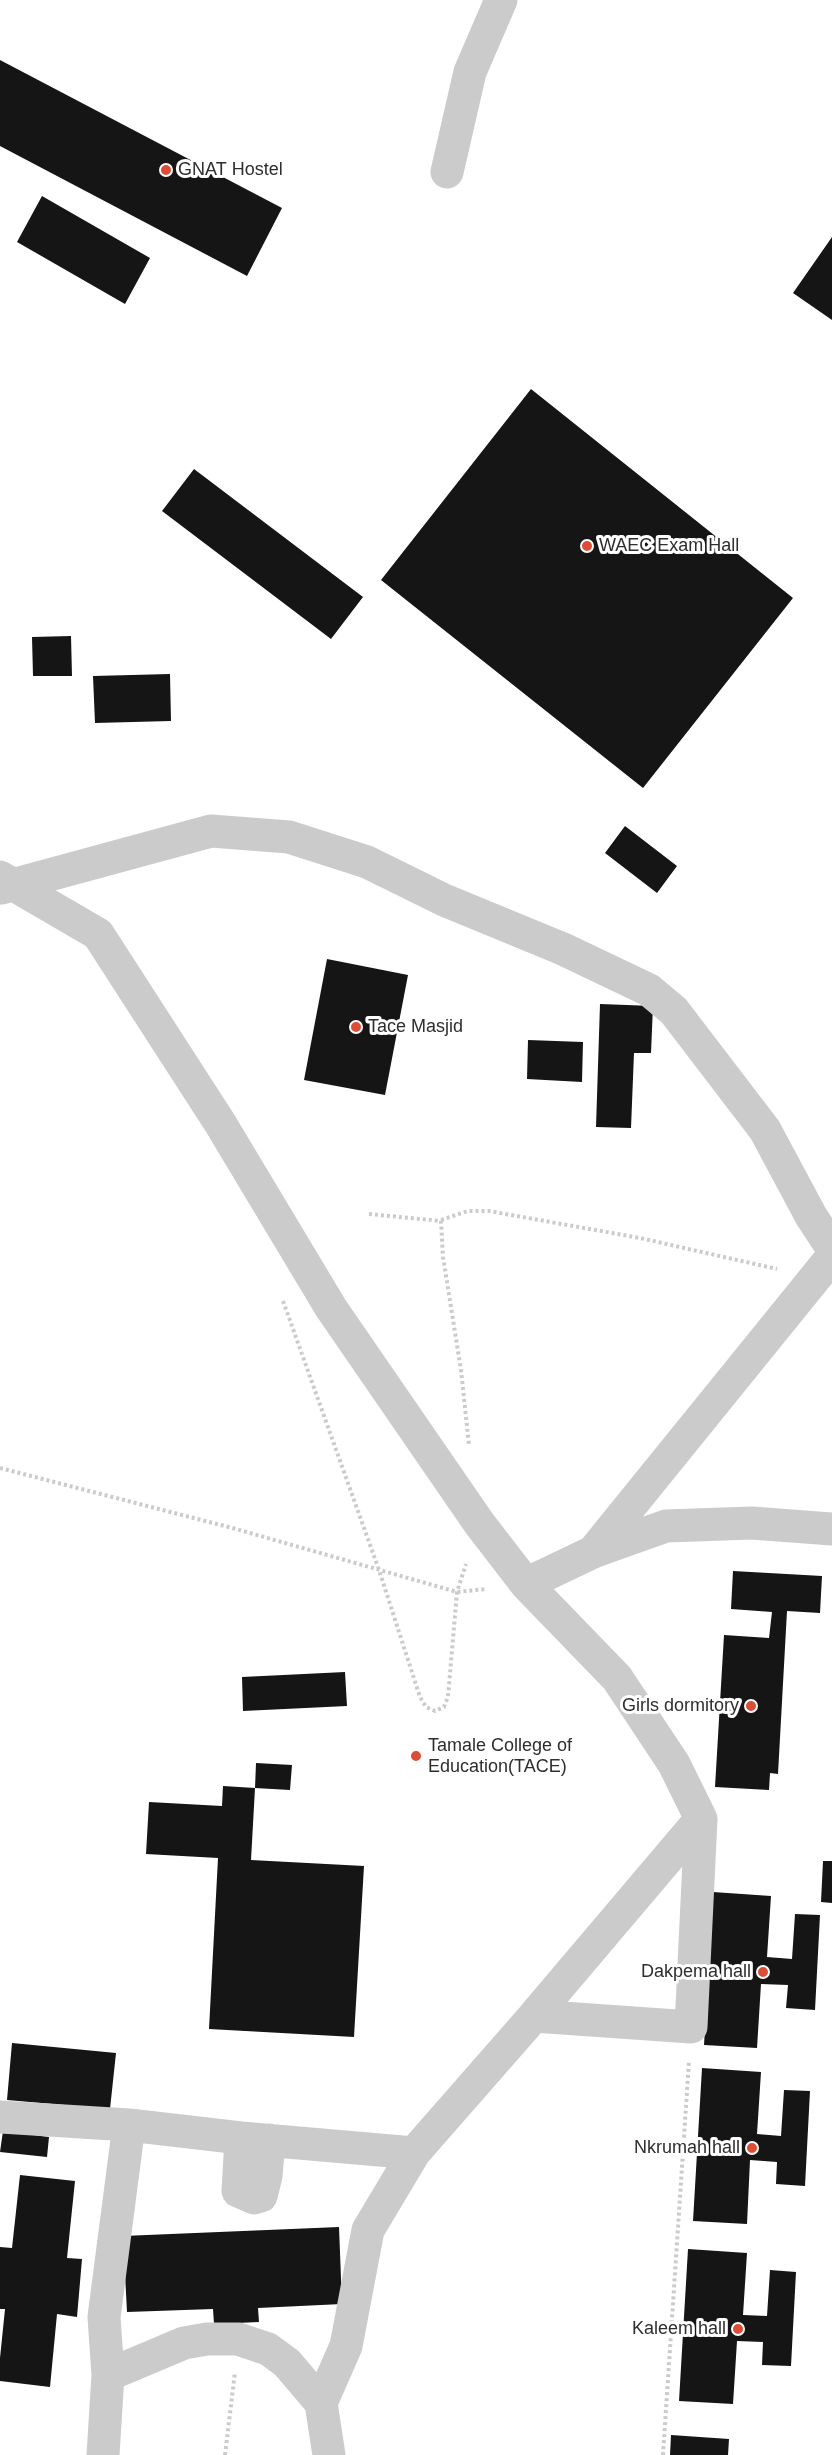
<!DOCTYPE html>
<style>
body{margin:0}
canvas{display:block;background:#fff}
</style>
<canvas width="832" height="2455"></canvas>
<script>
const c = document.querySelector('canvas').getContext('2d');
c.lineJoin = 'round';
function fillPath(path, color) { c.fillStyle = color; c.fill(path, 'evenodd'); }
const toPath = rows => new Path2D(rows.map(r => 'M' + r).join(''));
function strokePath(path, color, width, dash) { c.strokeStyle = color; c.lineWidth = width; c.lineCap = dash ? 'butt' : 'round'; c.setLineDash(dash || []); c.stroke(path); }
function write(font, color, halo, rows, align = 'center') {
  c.font = font + ' Arial,sans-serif'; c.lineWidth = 6; c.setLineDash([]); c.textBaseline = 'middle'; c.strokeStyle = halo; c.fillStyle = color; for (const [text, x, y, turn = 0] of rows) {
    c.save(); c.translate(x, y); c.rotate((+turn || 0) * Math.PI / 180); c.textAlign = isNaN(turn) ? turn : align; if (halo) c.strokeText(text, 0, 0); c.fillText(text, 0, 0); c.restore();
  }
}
fillPath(toPath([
 [0,60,282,208,247,276,0,146],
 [42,196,150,258,125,304,17,242],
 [832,237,832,320,793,293],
 [531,389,793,598,643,788,381,580],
 [194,469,363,597,331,639,162,511],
 [71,636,72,676,33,676,32,637],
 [170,674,171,721,95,723,93,676],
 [625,826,677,866,657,893,605,853],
 [327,959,408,975,385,1095,304,1080],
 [600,1004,653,1006,651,1053,634,1053,631,1128,596,1127],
 [528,1040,583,1042,582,1082,527,1079],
 [733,1571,822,1576,820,1613,787,1611,778,1774,770,1773,769,1790,715,1787,724,1635,769,1638,772,1612,731,1609],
 [345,1672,347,1706,243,1711,242,1677],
 [256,1763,292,1765,290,1790,255,1788],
 [223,1786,255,1788,251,1860,364,1866,354,2037,209,2029,218,1858,146,1854,149,1802,222,1806],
 [823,1861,832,1861,832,1903,821,1902],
 [713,1892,771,1896,767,1957,792,1959,795,1914,820,1915,815,2010,786,2008,788,1985,761,1984,757,2048,704,2045],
 [12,2043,116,2053,110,2109,7,2100],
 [702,2068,761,2072,757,2134,781,2136,784,2090,810,2091,805,2186,776,2184,777,2162,750,2160,747,2224,693,2221],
 [3,2131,49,2137,47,2157,0,2152],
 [20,2175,75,2181,67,2258,82,2259,77,2317,57,2314,50,2387,0,2381,0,2358,5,2309,0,2309,0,2247,12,2248],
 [339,2227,342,2304,258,2308,259,2322,214,2324,213,2309,127,2312,123,2236],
 [688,2249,747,2253,743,2315,767,2316,770,2270,796,2272,791,2366,762,2365,763,2342,737,2341,733,2404,679,2401],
 [671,2435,729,2439,728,2455,670,2455]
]), '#151515');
strokePath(toPath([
 [369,1214,441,1221,443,1257,461,1370,469,1445],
 [441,1220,468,1211,489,1211,640,1238,777,1269],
 [283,1301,379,1570,420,1697,426,1707,435,1711,444,1707,448,1697,457,1592,466,1564],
 [0,1468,236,1529,457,1592,486,1589],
 [225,2455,235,2372],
 [663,2455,689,2061]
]), '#cbcbcb', 4, [3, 3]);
strokePath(toPath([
 [447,172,470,72,501,0],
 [0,877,98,934,220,1123,331,1308,479,1523,526,1584,617,1678,674,1764,701,1819,691,2027,534,2016,414,2153,368,2230,346,2346,321,2403],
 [1,888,211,831,289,837,367,862,444,900,563,949,649,990,674,1011,765,1130,811,1216,832,1248],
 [593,1552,832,1257],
 [526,1584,593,1552,666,1526,752,1523,832,1529],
 [534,2016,701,1819],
 [0,2117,129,2125,104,2317,108,2375],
 [129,2125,241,2138,414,2153],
 [241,2138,238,2191,254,2198,261,2196,266,2176,269,2140],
 [103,2455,108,2375,184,2343,207,2339,238,2339,268,2349,287,2363,321,2403,329,2455]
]), '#cbcbcb', 33);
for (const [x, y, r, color] of [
 [166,170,6,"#dc4d38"],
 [587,546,6,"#dc4d38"],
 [356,1027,6,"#dc4d38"],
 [751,1706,6,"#dc4d38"],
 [416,1756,6,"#dc4d38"],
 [763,1972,6,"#dc4d38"],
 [752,2148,6,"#dc4d38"],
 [738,2329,6,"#dc4d38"]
]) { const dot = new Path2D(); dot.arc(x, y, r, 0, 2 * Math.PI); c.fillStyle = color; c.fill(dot); strokePath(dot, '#fff', 2); }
write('18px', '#2e2e2e', '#fff', [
 ["GNAT Hostel",178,170],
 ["WAEC Exam Hall",599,546],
 ["Tace Masjid",368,1027],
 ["Girls dormitory",739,1706,"right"],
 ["Tamale College of",428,1746],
 ["Education(TACE)",428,1767],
 ["Dakpema hall",751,1972,"right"],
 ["Nkrumah hall",740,2148,"right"],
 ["Kaleem hall",726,2329,"right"]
], 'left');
</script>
